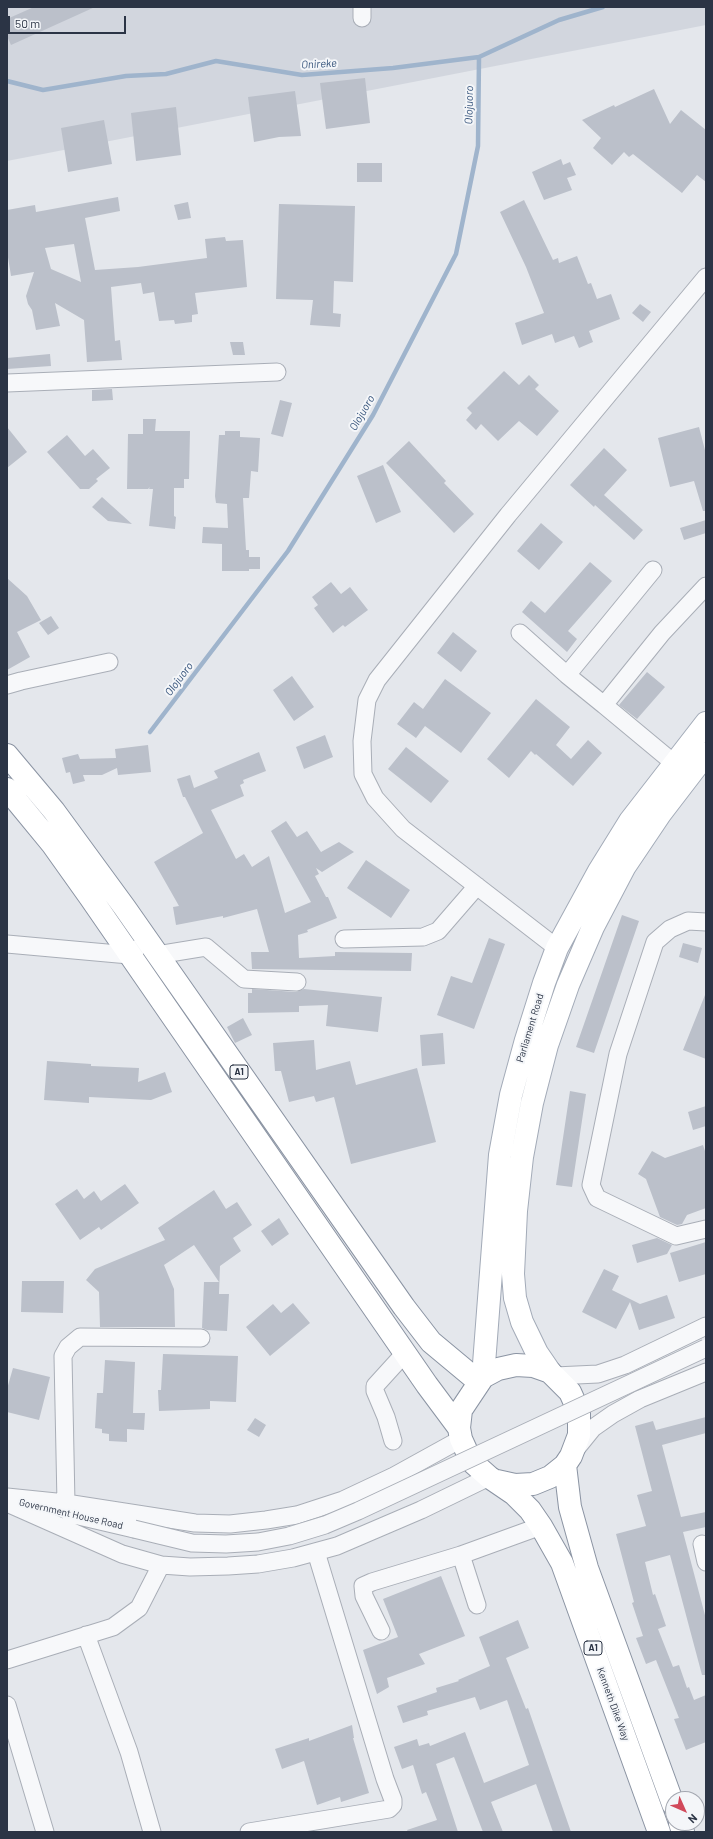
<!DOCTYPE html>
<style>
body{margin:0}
#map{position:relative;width:713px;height:1839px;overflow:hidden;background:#e4e7ec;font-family:Barlow,sans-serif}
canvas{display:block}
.frame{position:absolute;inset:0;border:8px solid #2b3445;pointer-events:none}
.north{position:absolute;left:665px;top:1791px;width:40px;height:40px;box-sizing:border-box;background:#f4f6f9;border:1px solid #a4a8b1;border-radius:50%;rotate:135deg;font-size:11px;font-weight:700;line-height:16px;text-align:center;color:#2b3445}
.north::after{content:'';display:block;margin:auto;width:14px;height:18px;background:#d1495b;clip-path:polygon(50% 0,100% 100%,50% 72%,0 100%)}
.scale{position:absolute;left:8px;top:16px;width:118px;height:18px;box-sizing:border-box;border:2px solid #2b3445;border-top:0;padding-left:5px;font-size:12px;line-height:14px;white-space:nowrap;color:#2b3445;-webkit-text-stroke:3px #f4f6f9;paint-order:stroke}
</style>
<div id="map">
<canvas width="713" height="1839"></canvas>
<div class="frame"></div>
<div class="north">N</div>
<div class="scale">50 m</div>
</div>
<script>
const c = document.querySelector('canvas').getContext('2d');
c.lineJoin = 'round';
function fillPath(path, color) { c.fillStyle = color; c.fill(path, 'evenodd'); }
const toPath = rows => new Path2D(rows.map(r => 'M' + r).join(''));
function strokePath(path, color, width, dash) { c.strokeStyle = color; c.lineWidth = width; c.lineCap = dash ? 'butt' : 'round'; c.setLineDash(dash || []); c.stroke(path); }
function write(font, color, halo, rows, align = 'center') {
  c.font = font + ' Barlow,sans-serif'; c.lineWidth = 4; c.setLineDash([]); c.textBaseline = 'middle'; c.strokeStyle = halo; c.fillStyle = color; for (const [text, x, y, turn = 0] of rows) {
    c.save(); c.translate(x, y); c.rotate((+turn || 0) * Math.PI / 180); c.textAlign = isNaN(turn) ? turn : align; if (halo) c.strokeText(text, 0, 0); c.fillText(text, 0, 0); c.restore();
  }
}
fillPath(toPath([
 [7,7,706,7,706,25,7,161]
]), '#d2d6de');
strokePath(toPath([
 [7,81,43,90,126,76,166,74,216,61,302,75,393,68,479,57,559,20,603,7],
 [150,732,288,551,373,415,456,254,478,146,479,57]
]), '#9fb4cc', 4.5);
fillPath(toPath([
 [34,7,95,7,11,45,7,36,7,19],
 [365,78,370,123,326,129,320,83],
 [654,89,670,124,681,110,706,130,706,182,697,175,682,193,633,154,629,157,624,152,612,165,593,148,601,138,582,120,614,105,615,107],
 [295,91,301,136,279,137,254,142,248,97],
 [176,107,181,155,136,161,131,113],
 [104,120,112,164,68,172,61,128],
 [561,159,563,165,570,162,576,175,567,178,572,190,544,200,532,172],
 [357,163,382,163,382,182,357,182],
 [118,197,120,211,85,218,95,270,138,267,207,258,205,239,225,237,226,241,243,240,247,287,195,293,198,314,192,315,192,322,175,324,174,320,159,321,154,292,143,294,141,283,111,287,115,341,120,340,122,360,87,362,84,320,55,303,60,326,36,330,32,310,28,304,26,296,34,272,11,276,7,251,7,210,35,205,36,212],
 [74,244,81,282,51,269,45,248],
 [524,200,553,260,558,258,559,263,577,256,588,284,591,283,597,299,611,294,620,319,589,331,593,342,579,348,574,336,555,343,552,334,522,345,515,323,544,313,526,267,500,212],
 [188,202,191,218,178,220,174,205],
 [279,204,355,206,353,282,334,281,333,313,341,314,340,327,310,325,313,300,276,299],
 [640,304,651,312,643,322,632,313],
 [230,342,243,342,245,355,233,355],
 [50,354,51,366,7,369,7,358],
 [504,371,519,385,529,375,539,385,535,389,559,411,537,436,519,421,498,441,481,424,476,430,466,420,472,413,467,408],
 [112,389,113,400,92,401,92,390],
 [280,400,292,403,283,437,271,434],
 [143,419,156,419,155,431,190,431,189,479,184,479,184,488,174,488,174,516,176,517,175,529,149,526,153,489,149,489,150,487,148,489,127,489,128,434,143,434],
 [7,427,27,452,7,468],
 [699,427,706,454,706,511,703,511,694,481,670,487,658,438],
 [225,431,240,431,240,437,260,438,258,472,251,471,249,498,243,498,246,550,249,550,249,557,260,557,260,569,249,569,249,571,222,571,222,544,202,543,203,527,228,528,227,504,216,503,215,496,219,435,225,435],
 [67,435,85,456,93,449,110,468,96,479,98,481,89,489,80,489,47,452],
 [409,441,446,481,444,483,474,514,454,533,386,463],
 [604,448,627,470,604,495,643,530,634,540,595,505,594,507,570,485],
 [383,465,401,512,376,523,357,476],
 [102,497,132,524,108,521,92,507],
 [706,520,706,533,684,540,680,528],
 [541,523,563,542,539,570,517,551],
 [590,562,612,581,568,631,577,639,567,652,522,612,531,601,545,613],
 [7,578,27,596,41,620,17,632,30,657,7,670],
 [331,582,341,594,350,587,368,610,345,627,343,625,333,633,314,608,318,605,312,597],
 [51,616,59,628,48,635,39,623],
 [453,632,477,651,461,672,437,653],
 [647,672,665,687,637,719,619,705],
 [292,676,314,707,294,721,273,690],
 [445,679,491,713,461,753,425,726,416,738,397,724,414,702,423,709],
 [536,699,570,727,556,745,571,759,588,740,602,753,573,786,536,754,535,755,531,751,509,778,487,759],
 [325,735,333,757,304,769,296,747],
 [148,745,151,772,118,775,117,768,102,775,83,775,85,781,73,784,70,772,66,773,62,758,78,754,80,759,116,758,115,749],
 [406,747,449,781,431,803,388,769],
 [259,752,266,771,243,780,244,783,240,785,244,796,211,810,236,859,244,854,252,867,269,856,285,913,311,902,271,831,286,821,297,837,307,831,321,852,339,842,354,852,322,872,316,868,319,874,315,876,326,897,328,897,337,918,307,930,308,932,298,935,299,958,335,956,335,952,412,953,411,971,252,969,251,952,269,952,257,909,223,918,223,916,176,925,173,907,179,906,154,862,203,833,185,797,183,797,177,779,190,775,194,788,218,778,214,771],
 [366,860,410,890,391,918,347,888],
 [622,915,639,921,594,1053,576,1047],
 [489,938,505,944,474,1029,437,1015,451,976,472,983],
 [683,943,702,948,698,963,679,957],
 [252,989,296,992,304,989,382,997,378,1032,326,1026,328,1005,299,1006,299,1012,248,1013,248,993,252,993],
 [705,995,706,995,706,1059,683,1050],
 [243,1018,252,1035,235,1043,227,1027],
 [443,1033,445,1064,422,1066,420,1035],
 [314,1040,316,1070,350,1061,356,1085,417,1068,436,1142,351,1164,334,1097,316,1102,314,1096,289,1102,281,1071,275,1071,273,1043],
 [47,1061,91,1064,91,1066,139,1068,138,1082,165,1072,172,1092,151,1100,89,1097,89,1103,44,1100],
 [570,1091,586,1094,572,1187,556,1185],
 [706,1106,706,1126,693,1130,688,1112],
 [703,1145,706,1154,706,1208,687,1215,682,1224,677,1225,660,1217,646,1179,638,1174,652,1151,665,1158],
 [125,1184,139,1203,101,1230,99,1227,80,1240,55,1204,77,1189,84,1199,94,1191,101,1201],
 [214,1190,226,1209,237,1202,252,1225,233,1238,241,1251,220,1266,219,1294,229,1294,227,1331,207,1330,202,1328,204,1282,219,1282,194,1245,164,1265,174,1289,175,1327,100,1327,99,1292,86,1280,95,1269,165,1240,158,1228],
 [279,1218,289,1234,272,1246,261,1231],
 [657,1238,672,1245,667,1254,637,1263,632,1245],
 [706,1242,706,1274,679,1282,670,1253],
 [604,1269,619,1276,612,1290,640,1304,667,1295,675,1318,639,1330,630,1302,616,1329,582,1312],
 [22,1281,64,1281,63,1313,21,1312],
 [293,1303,310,1323,270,1356,246,1327,273,1304,281,1313],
 [163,1354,238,1356,236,1402,210,1401,210,1409,159,1411,158,1390,161,1390],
 [105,1360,135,1362,133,1413,145,1413,144,1430,127,1429,127,1442,109,1441,109,1434,102,1433,102,1429,95,1428,97,1393,103,1393],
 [13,1368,50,1377,39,1420,7,1412,7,1389],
 [706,1417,706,1433,662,1445,681,1517,706,1512,706,1527,683,1532,706,1619,706,1675,702,1675,670,1555,645,1562,653,1595,655,1594,666,1626,658,1629,673,1667,679,1665,687,1688,689,1687,694,1700,706,1695,706,1742,686,1750,674,1719,679,1718,656,1660,646,1664,636,1638,643,1636,632,1603,634,1602,616,1534,646,1526,637,1495,652,1491,635,1426,653,1421,656,1430],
 [255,1418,266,1425,259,1437,247,1430],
 [441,1576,465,1636,419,1654,425,1664,387,1678,389,1687,377,1694,363,1650,398,1637,383,1599],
 [518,1620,529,1648,506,1658,526,1709,528,1708,571,1832,553,1832,536,1784,491,1802,503,1832,483,1832,454,1757,436,1764,458,1832,408,1832,407,1830,437,1820,426,1792,422,1794,413,1765,402,1769,394,1747,417,1739,419,1746,429,1743,430,1746,465,1732,484,1783,529,1765,507,1700,480,1710,475,1697,427,1711,428,1715,403,1723,397,1706,437,1692,436,1688,459,1681,458,1680,490,1666,479,1637],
 [352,1725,354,1738,353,1738,369,1793,341,1802,340,1797,317,1805,304,1761,282,1769,275,1749,309,1738,309,1741]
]), '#bbc0ca');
const minor = toPath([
 [362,18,362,7],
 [7,383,277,372],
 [520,633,567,675],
 [7,685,21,681,109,662],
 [604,705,567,675,653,570],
 [675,764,604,705,662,633,706,586],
 [706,922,688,921,670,929,655,942,618,1054,591,1185,597,1198,676,1236,706,1229],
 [344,939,423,937,438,931,477,886],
 [7,944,129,955,136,949],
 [557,948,403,829,375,798,363,774,362,741,367,700,377,680,508,515,706,277],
 [157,955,206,947,244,979,297,982],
 [555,1376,598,1374,625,1365,706,1326],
 [393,1441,386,1417,375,1391,375,1386,405,1353],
 [576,1449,593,1428,613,1414,640,1399,706,1372],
 [7,1497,66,1503,195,1523,230,1524,266,1520,297,1515,343,1500,394,1476,461,1439],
 [7,1503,122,1554,161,1565,190,1567,228,1566,258,1564,293,1558,337,1546,421,1510,489,1477],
 [66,1503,63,1356,68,1347,80,1337,201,1338],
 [70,1514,134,1529],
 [702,1544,706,1562],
 [477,1605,461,1555,541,1526],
 [381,1631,364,1596,363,1586,372,1582,461,1555],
 [86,1635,129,1752,152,1832],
 [7,1660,113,1627,139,1608,161,1565],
 [7,1705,45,1832],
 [249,1832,389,1809,393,1805,393,1800,385,1779,316,1552]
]);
const major = toPath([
 [550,1372,537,1353,522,1322,515,1298,513,1274,516,1211,522,1157,532,1103,547,1045,568,985,593,927,625,866,660,814,706,754],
 [483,1377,500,1155,511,1095,526,1040,544,983,557,948,599,871,630,821,706,723]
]);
const highway = toPath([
 [7,755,54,811,125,908,404,1307,431,1342,479,1382],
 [7,789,53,845,90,897,427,1385,459,1428],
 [565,1465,570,1507,587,1568,673,1804],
 [497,1481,515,1485,533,1484,550,1477,565,1465,571,1456,579,1435,579,1412,570,1392,550,1372,533,1366,516,1365,498,1369,483,1377,461,1410,459,1428,461,1439,471,1461,489,1477,514,1494,530,1510,541,1526,562,1563,659,1832],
 [680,1823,683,1832]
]);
strokePath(minor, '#a9aeb7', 19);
strokePath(major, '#a3abb8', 24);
strokePath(highway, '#8b94a3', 24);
strokePath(minor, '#f7f8fa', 17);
strokePath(major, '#fff', 22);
strokePath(highway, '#fff', 22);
const minorBridge = toPath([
 [134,1529,192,1543,226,1544,258,1542,289,1536,325,1525,358,1511,706,1348]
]);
strokePath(minorBridge, '#a9aeb7', 19, []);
strokePath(minorBridge, '#f7f8fa', 17);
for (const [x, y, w] of [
 [239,1072,18],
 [593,1648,18]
]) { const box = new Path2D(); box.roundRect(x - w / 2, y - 7, w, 14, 3); c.fillStyle = '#f4f6f9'; c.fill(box); strokePath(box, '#2b3445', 1); }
write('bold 9px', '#2b3445', null, [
 ["A1",239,1072],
 ["A1",593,1648]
]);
write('10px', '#2b3445', '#f4f6f9', [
 ["Parliament Road",530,1028,-73],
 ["Government House Road",71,1514,13],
 ["Kenneth Dike Way",613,1704,70]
]);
write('italic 11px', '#34527a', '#f4f6f9', [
 ["Onireke",319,64,-3],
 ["Olojuoro",469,105,-89],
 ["Olojuoro",362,413,-60],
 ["Olojuoro",179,679,-53]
]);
</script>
